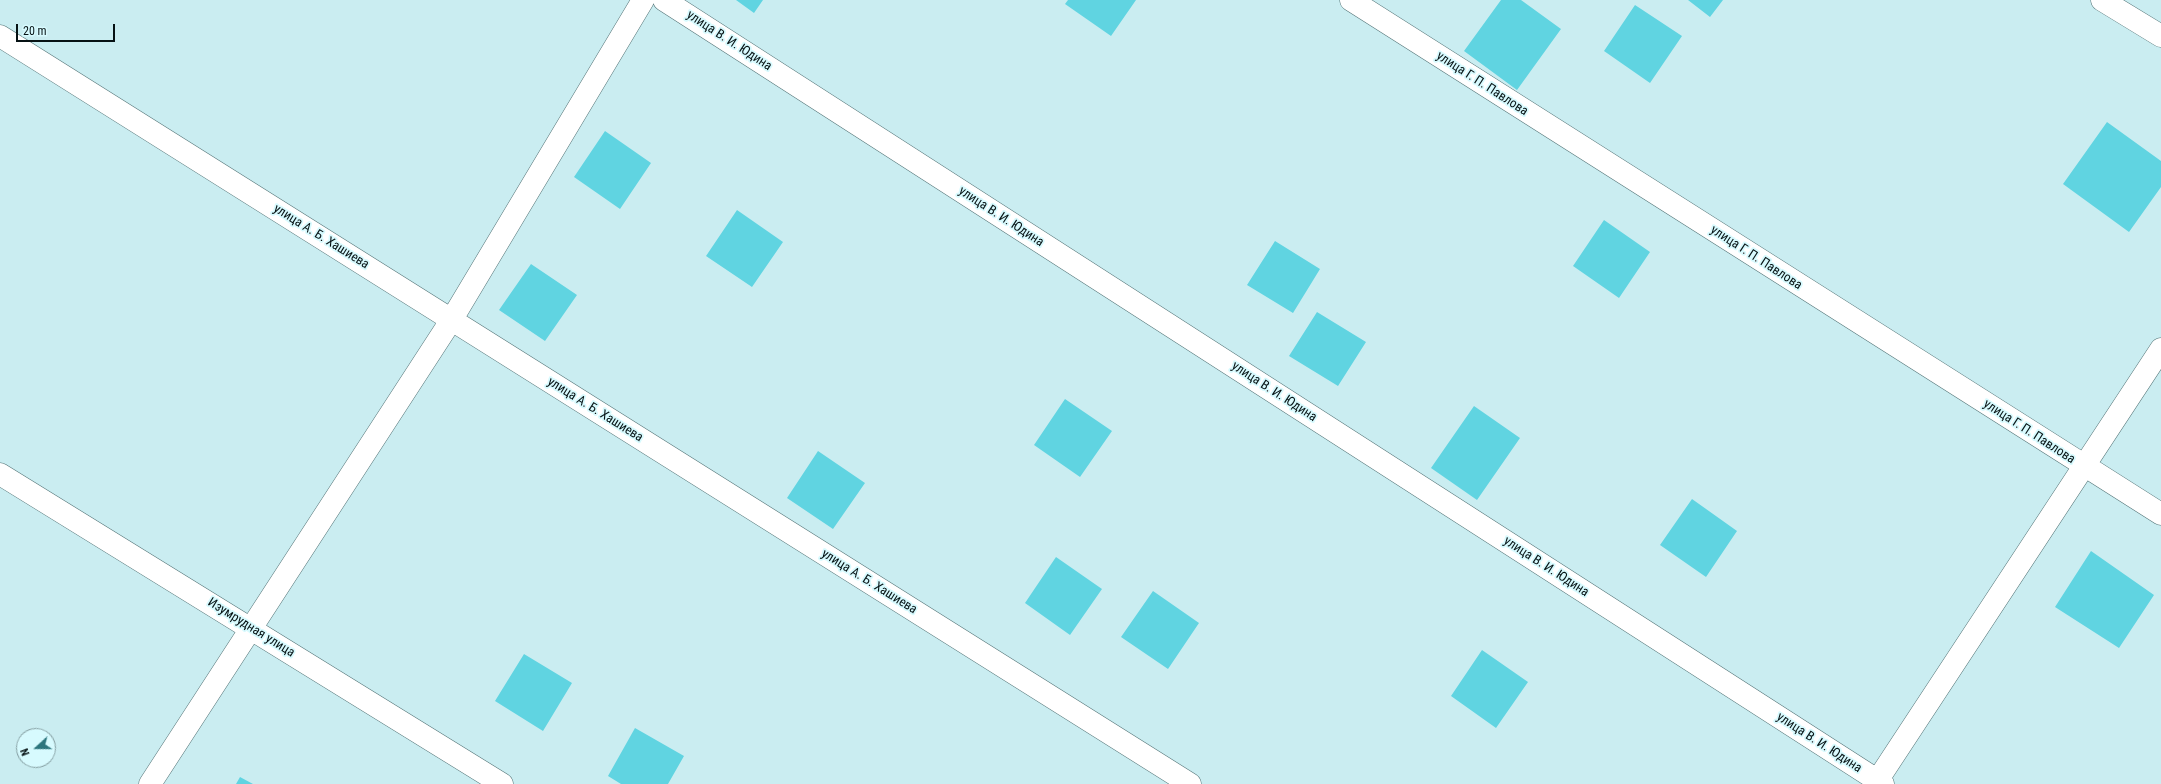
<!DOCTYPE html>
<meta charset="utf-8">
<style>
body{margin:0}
#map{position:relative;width:2161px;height:784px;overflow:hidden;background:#caedf1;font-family:"Roboto Condensed",sans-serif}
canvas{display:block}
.north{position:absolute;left:16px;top:728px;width:40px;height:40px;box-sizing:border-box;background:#d7fafe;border:1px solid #839da0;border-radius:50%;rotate:249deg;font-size:11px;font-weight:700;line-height:16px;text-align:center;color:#061214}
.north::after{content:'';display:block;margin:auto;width:14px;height:18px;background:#2c757d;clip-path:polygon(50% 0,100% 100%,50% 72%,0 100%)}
.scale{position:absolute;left:16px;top:24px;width:99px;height:18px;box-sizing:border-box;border:2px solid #061214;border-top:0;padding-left:5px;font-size:12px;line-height:14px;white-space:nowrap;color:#061214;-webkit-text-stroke:3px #d7fafe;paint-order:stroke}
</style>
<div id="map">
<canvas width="2161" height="784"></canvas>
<div class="north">N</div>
<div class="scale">20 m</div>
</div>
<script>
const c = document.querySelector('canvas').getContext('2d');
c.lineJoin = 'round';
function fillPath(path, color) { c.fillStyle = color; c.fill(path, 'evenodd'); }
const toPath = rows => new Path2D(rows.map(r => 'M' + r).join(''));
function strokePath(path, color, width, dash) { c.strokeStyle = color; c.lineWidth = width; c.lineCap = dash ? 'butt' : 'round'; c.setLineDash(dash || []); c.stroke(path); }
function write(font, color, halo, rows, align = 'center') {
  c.font = font + ' "Roboto Condensed",sans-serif'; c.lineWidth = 3.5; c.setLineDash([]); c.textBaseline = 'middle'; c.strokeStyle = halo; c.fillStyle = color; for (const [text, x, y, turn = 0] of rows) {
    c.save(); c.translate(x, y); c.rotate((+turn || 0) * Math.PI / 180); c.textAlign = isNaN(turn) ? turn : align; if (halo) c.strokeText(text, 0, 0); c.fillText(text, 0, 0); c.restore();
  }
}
fillPath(toPath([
 [736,0,763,0,754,13],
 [1068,0,1136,0,1111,36,1065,4],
 [1501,0,1521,0,1561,29,1517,90,1464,51],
 [1688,0,1723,0,1710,17],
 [1635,5,1682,36,1650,83,1604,51],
 [2107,122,2161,161,2161,187,2129,232,2063,184],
 [605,131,651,163,620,209,574,177],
 [737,210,783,242,752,287,706,256],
 [1604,220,1650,252,1619,298,1573,266],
 [1275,241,1320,269,1293,313,1247,285],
 [531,264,577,295,545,341,499,310],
 [1317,312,1366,342,1338,386,1289,356],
 [1065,399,1112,431,1080,477,1034,445],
 [1474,406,1520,438,1477,500,1431,468],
 [818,451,865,483,833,529,787,498],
 [1692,499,1737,531,1706,577,1660,545],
 [2091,551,2154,595,2119,648,2055,607],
 [1056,557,1102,589,1070,635,1025,603],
 [1153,591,1199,623,1168,669,1121,637],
 [1482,650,1528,682,1496,728,1451,696],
 [524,654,572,683,543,731,495,701],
 [635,728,684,756,668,784,621,784,608,776],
 [240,777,253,784,236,784]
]), '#60d4e1');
const minor = toPath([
 [664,0,1883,784],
 [1351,0,2161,514],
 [2102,0,2161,36],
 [0,36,1190,784],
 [0,474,502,784],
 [150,784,452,319,643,0],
 [1875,784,2161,349]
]);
strokePath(minor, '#537376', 23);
strokePath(minor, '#fff', 22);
write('13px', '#061214', '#d7fafe', [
 ["улица В. И. Юдина",729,41,33],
 ["улица Г. П. Павлова",1482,84,33],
 ["улица В. И. Юдина",1001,217,33],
 ["улица А. Б. Хашиева",321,237,32],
 ["улица Г. П. Павлова",1756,258,33],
 ["улица В. И. Юдина",1274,392,33],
 ["улица А. Б. Хашиева",595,410,32],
 ["улица Г. П. Павлова",2029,432,33],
 ["улица В. И. Юдина",1546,567,33],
 ["улица А. Б. Хашиева",869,582,32],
 ["Изумрудная улица",251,628,32],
 ["улица В. И. Юдина",1819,743,33]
]);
</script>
